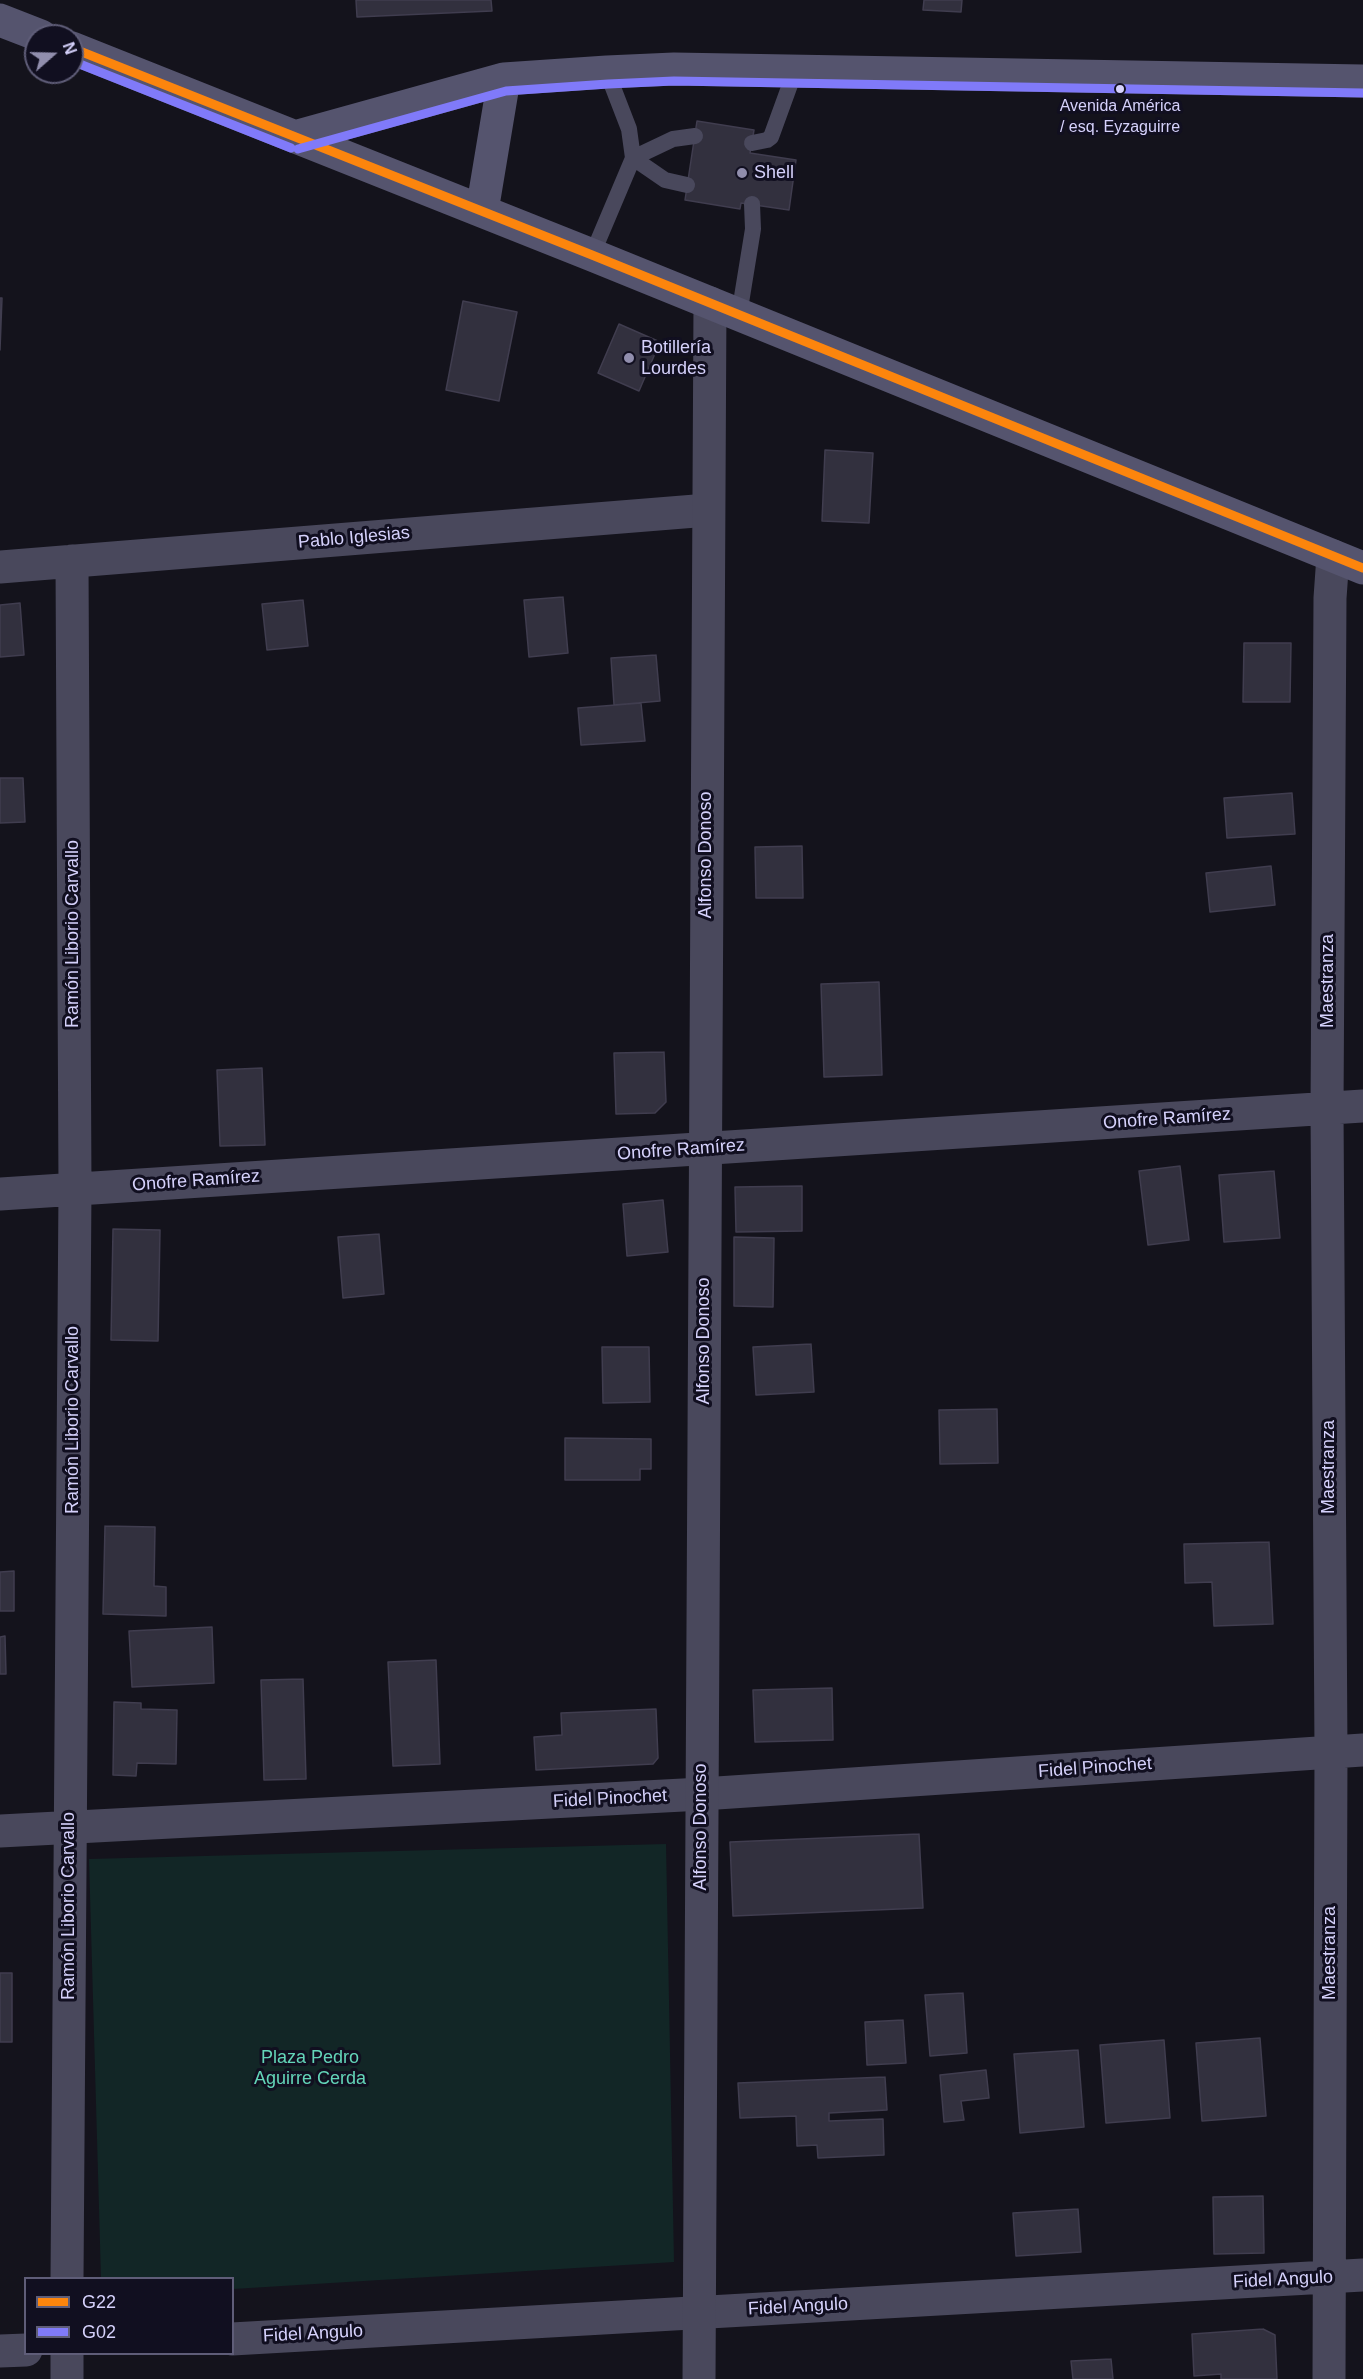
<!DOCTYPE html>
<meta charset="utf-8">
<style>
body{margin:0}
#map{position:relative;width:1363px;height:2379px;overflow:hidden;background:#14131c;font-family:Helvetica,sans-serif}
canvas{display:block}
.legend{position:absolute;left:24px;top:2277px;width:210px;height:78px;box-sizing:border-box;background:#110f20;border:2px solid #5f5d78;margin:0;padding:8px 10px;list-style:none;font-size:18px;color:#d5d1fb}
.legend li{display:flex;align-items:center;gap:12px;height:30px}
.legend b{width:30px;border:2px solid #5f5d78}
.north{position:absolute;left:24px;top:24px;width:60px;height:60px;box-sizing:border-box;background:#110f20;border:2px solid #5f5d78;border-radius:50%;rotate:70deg;font-size:16px;font-weight:700;line-height:24px;text-align:center;color:#d5d1fb}
.north::after{content:'';display:block;margin:auto;width:21px;height:27px;background:#918ead;clip-path:polygon(50% 0,100% 100%,50% 72%,0 100%)}
</style>
<div id="map">
<canvas width="1363" height="2379"></canvas>
<ul class="legend">
<li><b style="height:8px;background:#fc850d"></b>G22</li>
<li><b style="height:8px;background:#807af9"></b>G02</li>
</ul>
<div class="north">N</div>
</div>
<script>
const c = document.querySelector('canvas').getContext('2d');
c.lineJoin = 'round';
function fillPath(path, color) { c.fillStyle = color; c.fill(path, 'evenodd'); }
const toPath = rows => new Path2D(rows.map(r => 'M' + r).join(''));
function strokePath(path, color, width, dash) { c.strokeStyle = color; c.lineWidth = width; c.lineCap = dash ? 'butt' : 'round'; c.setLineDash(dash || []); c.stroke(path); }
function write(font, color, halo, rows, align = 'center') {
  c.font = font + ' Helvetica,sans-serif'; c.lineWidth = 6; c.setLineDash([]); c.textBaseline = 'middle'; c.strokeStyle = halo; c.fillStyle = color; for (const [text, x, y, turn = 0] of rows) {
    c.save(); c.translate(x, y); c.rotate((+turn || 0) * Math.PI / 180); c.textAlign = isNaN(turn) ? turn : align; if (halo) c.strokeText(text, 0, 0); c.fillText(text, 0, 0); c.restore();
  }
}
fillPath(toPath([
 [666,1844,674,2262,233,2289,232,2278,101,2278,89,1859]
]), '#122626');
const building = toPath([
 [356,0,491,0,492,11,357,17,356,0],
 [924,0,962,0,961,12,923,10,924,0],
 [697,121,754,130,750,153,796,160,789,210,741,203,740,209,685,200,697,121],
 [0,298,2,298,0,350,0,298],
 [463,301,517,312,499,401,446,390,463,301],
 [619,324,660,342,639,391,598,373,619,324],
 [825,450,873,453,869,523,822,521,825,450],
 [563,597,568,653,529,657,524,600,563,597],
 [303,600,308,646,267,650,262,604,303,600],
 [20,603,24,655,0,657,0,605,20,603],
 [1244,643,1291,643,1290,702,1243,702,1244,643],
 [656,655,660,701,614,705,611,658,656,655],
 [641,703,645,741,581,745,578,708,641,703],
 [0,778,23,778,25,822,0,823,0,778],
 [1292,793,1295,834,1227,838,1224,798,1292,793],
 [802,846,803,898,756,898,755,847,802,846],
 [1271,866,1275,905,1210,912,1206,873,1271,866],
 [879,982,882,1075,824,1077,821,984,879,982],
 [664,1052,666,1102,655,1113,616,1114,614,1053,664,1052],
 [262,1068,265,1145,220,1146,217,1070,262,1068],
 [1180,1166,1189,1240,1148,1245,1139,1171,1180,1166],
 [1274,1171,1280,1238,1224,1242,1219,1175,1274,1171],
 [802,1186,802,1231,736,1232,735,1187,802,1186],
 [663,1200,668,1252,627,1256,623,1204,663,1200],
 [113,1229,160,1230,158,1341,111,1340,113,1229],
 [379,1234,384,1294,343,1298,338,1237,379,1234],
 [734,1237,774,1238,773,1307,734,1306,734,1237],
 [811,1344,814,1392,756,1395,753,1347,811,1344],
 [602,1347,649,1347,650,1402,603,1403,602,1347],
 [997,1409,998,1463,940,1464,939,1410,997,1409],
 [565,1438,651,1439,651,1469,640,1469,640,1480,565,1480,565,1438],
 [105,1526,155,1527,154,1586,166,1587,166,1616,103,1614,105,1526],
 [1269,1542,1273,1624,1214,1626,1212,1582,1185,1583,1184,1544,1269,1542],
 [14,1571,14,1611,0,1611,0,1572,14,1571],
 [212,1627,214,1683,132,1687,129,1631,212,1627],
 [5,1636,6,1674,0,1674,0,1637,5,1636],
 [436,1660,440,1764,393,1766,388,1662,436,1660],
 [303,1679,306,1779,264,1780,261,1680,303,1679],
 [832,1688,833,1740,755,1742,753,1690,832,1688],
 [114,1702,141,1703,141,1709,177,1710,176,1764,137,1763,136,1776,113,1775,114,1702],
 [656,1709,658,1758,653,1764,536,1770,534,1737,562,1735,561,1713,656,1709],
 [919,1834,923,1908,733,1916,730,1842,919,1834],
 [0,1973,12,1973,12,2042,0,2042,0,1973],
 [963,1993,967,2053,930,2056,925,1995,963,1993],
 [903,2020,906,2063,867,2065,865,2022,903,2020],
 [1260,2038,1266,2116,1202,2121,1196,2043,1260,2038],
 [1164,2040,1170,2118,1106,2123,1100,2045,1164,2040],
 [1078,2050,1084,2127,1020,2133,1014,2054,1078,2050],
 [986,2070,989,2098,961,2101,964,2120,944,2122,940,2075,986,2070],
 [885,2077,887,2110,829,2113,829,2121,883,2119,884,2155,818,2158,817,2145,797,2146,796,2116,740,2118,738,2083,885,2077],
 [1263,2196,1264,2253,1214,2254,1213,2197,1263,2196],
 [1078,2209,1081,2252,1016,2256,1013,2213,1078,2209],
 [1263,2329,1275,2335,1277,2379,1221,2379,1221,2374,1194,2376,1192,2334,1263,2329],
 [1111,2359,1113,2379,1073,2379,1071,2361,1111,2359]
]);
fillPath(building, '#32303e');
strokePath(building, '#403d4f', 1.5);
strokePath(toPath([
 [752,143,767,140,771,137,795,71],
 [633,158,673,139,695,136],
 [633,158,665,180,687,185],
 [592,255,633,158,629,129,607,72],
 [739,315,753,229,752,204]
]), '#49485c', 16);
strokePath(toPath([
 [0,567,708,510],
 [0,1194,1363,1106],
 [0,1831,702,1794,1363,1750],
 [67,2278,75,1189,72,561],
 [232,2339,1363,2275],
 [0,2351,26,2350],
 [67,2379,67,2354],
 [1329,2379,1331,1752,1327,1109,1330,598,1333,556]
]), '#49485c', 33);
strokePath(toPath([
 [699,2379,710,303]
]), '#49485c', 33);
strokePath(toPath([
 [0,20,41,36],
 [72,48,592,255,1363,568],
 [295,137,504,79,607,72,674,69,1363,81],
 [482,211,504,79]
]), '#55546e', 33);
strokePath(toPath([
 [72,48,592,255,1363,568]
]), '#fc850d', 9);
strokePath(toPath([
 [72,61,291,148],
 [298,149,506,91,608,84,674,81,1363,93]
]), '#807af9', 9);
for (const [x, y, r, color] of [
 [1120,89,5,"#d5d1fb"],
 [742,173,6,"#918ead"],
 [629,358,6,"#918ead"]
]) { const dot = new Path2D(); dot.arc(x, y, r, 0, 2 * Math.PI); c.fillStyle = color; c.fill(dot); strokePath(dot, '#110f20', 2); }
write('16px', '#d5d1fb', '#110f20', [
 ["Avenida América",1120,107],
 ["/ esq. Eyzaguirre",1120,128]
]);
write('18px', '#d5d1fb', '#110f20', [
 ["Shell",754,173],
 ["Botillería",641,348],
 ["Lourdes",641,369]
], 'left');
write('18px', '#d5d1fb', '#110f20', [
 ["Pablo Iglesias",354,538,-5],
 ["Alfonso Donoso",706,855,-90],
 ["Ramón Liborio Carvallo",73,934,-90],
 ["Maestranza",1328,981,-90],
 ["Onofre Ramírez",1167,1119,-4],
 ["Onofre Ramírez",681,1150,-4],
 ["Onofre Ramírez",196,1181,-4],
 ["Alfonso Donoso",704,1341,-90],
 ["Ramón Liborio Carvallo",73,1420,-90],
 ["Maestranza",1329,1467,-90],
 ["Fidel Pinochet",1095,1768,-4],
 ["Fidel Pinochet",610,1799,-3],
 ["Alfonso Donoso",701,1827,-90],
 ["Ramón Liborio Carvallo",69,1906,-90],
 ["Maestranza",1330,1953,-90],
 ["Fidel Angulo",1283,2280,-3],
 ["Fidel Angulo",798,2307,-3],
 ["Fidel Angulo",313,2334,-3]
]);
write('18px', '#63d5b8', '#110f20', [
 ["Plaza Pedro",310,2058],
 ["Aguirre Cerda",310,2079]
]);
</script>
